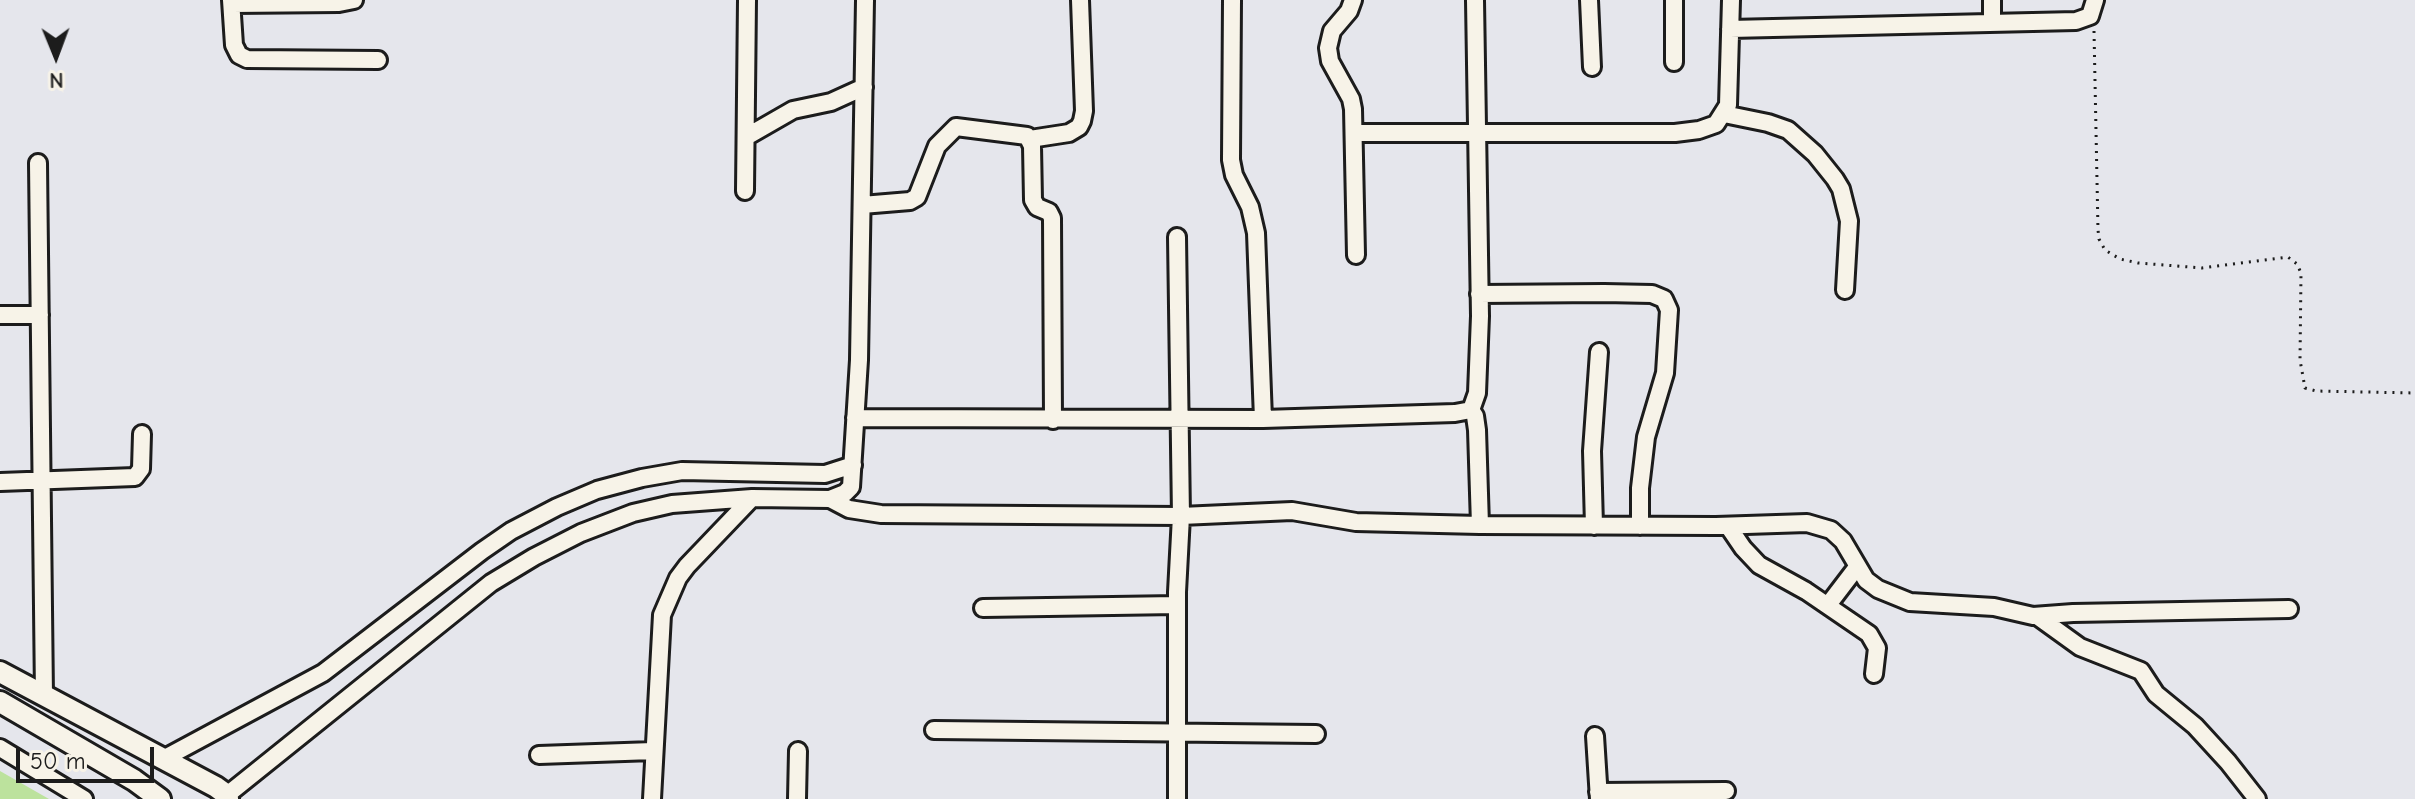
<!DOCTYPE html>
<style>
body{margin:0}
#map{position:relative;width:2415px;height:799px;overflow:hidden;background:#e5e6ec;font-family:"Comic Neue",sans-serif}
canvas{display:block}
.north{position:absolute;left:16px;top:16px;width:80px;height:80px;-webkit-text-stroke:6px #f7f3e8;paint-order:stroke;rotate:179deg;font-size:22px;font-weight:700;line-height:32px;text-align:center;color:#1c1c1c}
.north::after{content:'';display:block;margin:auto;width:28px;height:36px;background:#1c1c1c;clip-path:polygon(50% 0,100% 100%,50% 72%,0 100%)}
.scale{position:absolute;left:16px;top:747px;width:138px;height:36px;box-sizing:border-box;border:4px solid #1c1c1c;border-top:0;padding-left:10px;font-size:24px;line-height:28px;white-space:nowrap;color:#1c1c1c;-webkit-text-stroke:6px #f7f3e8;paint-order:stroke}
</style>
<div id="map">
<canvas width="2415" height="799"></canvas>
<div class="north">N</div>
<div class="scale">50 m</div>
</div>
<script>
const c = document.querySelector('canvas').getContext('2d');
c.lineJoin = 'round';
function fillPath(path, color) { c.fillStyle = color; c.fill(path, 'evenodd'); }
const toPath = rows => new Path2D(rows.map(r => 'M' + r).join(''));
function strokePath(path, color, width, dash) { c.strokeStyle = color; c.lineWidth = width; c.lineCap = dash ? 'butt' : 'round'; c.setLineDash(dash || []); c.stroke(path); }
fillPath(toPath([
 [0,771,49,799,0,799]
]), '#bce29d');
const minor = toPath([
 [231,0,234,45,239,55,247,59,378,60],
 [1232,0,1231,160,1234,175,1250,207,1256,233,1263,419],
 [1353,0,1349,11,1332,31,1328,48,1330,61,1351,99,1353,109,1356,255],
 [1589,0,1592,67],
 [1674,0,1674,62],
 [1992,0,1992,23],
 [232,4,339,3,354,0],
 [1730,29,2076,21,2090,16,2095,0],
 [1724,114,1768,123,1788,130,1815,154,1835,179,1841,189,1849,221,1845,290],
 [1355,133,1675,133,1699,130,1716,124,1728,105,1731,0],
 [746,137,793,110,831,102,864,87],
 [1030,139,1069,133,1079,127,1082,121,1084,111,1080,0],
 [38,163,44,696],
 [745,191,747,0],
 [862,205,910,201,917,197,937,146,956,127,1027,136,1032,146,1033,200,1037,207,1049,212,1052,218,1053,420],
 [1177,237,1181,516,1177,592,1177,799],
 [1479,294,1604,293,1652,294,1664,299,1669,310,1665,373,1646,437,1640,488,1640,526],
 [0,315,40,315],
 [1471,410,1475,416,1477,430,1480,525],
 [855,418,1263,419,1455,413,1471,410,1477,393,1480,316,1475,0],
 [0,482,135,477,141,469,142,434],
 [830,499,849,509,881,514,1181,516,1292,511,1356,522,1480,525,1716,526,1807,523,1831,530,1843,541,1866,580,1878,589,1910,602,1994,607,2033,616,2073,613,2289,609],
 [1594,526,1592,451,1599,352],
 [1728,526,1743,548,1759,565,1806,591,1869,634,1877,648,1874,674],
 [1828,605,1857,567],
 [983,608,1177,605],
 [2037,616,2080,647,2141,671,2156,694,2195,726,2228,762,2257,799],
 [934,730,1316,734],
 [1595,736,1599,799],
 [0,748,84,799],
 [539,755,653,751],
 [163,759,323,673,482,551,511,531,557,507,597,490,642,478,682,471,825,474,853,465],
 [1598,792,1726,791],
 [227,795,491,583,534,557,581,533,633,513,672,504,752,498,830,499,845,493,851,487,859,360,865,0],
 [652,799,662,615,678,578,687,566,752,498],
 [797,799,798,751]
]);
const tertiary = toPath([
 [0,672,216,787,227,795,228,799],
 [0,702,134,780,160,799]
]);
strokePath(minor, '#1c1c1c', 22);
strokePath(tertiary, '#1c1c1c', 26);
strokePath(toPath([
 [2094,31,2098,230,2099,239,2105,250,2120,259,2138,263,2202,268,2288,257,2297,264,2301,273,2300,360,2305,388,2316,391,2415,393]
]), '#1c1c1c', 3, [2, 6]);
strokePath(minor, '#f7f3e8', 16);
strokePath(tertiary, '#f7f3e8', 20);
</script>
